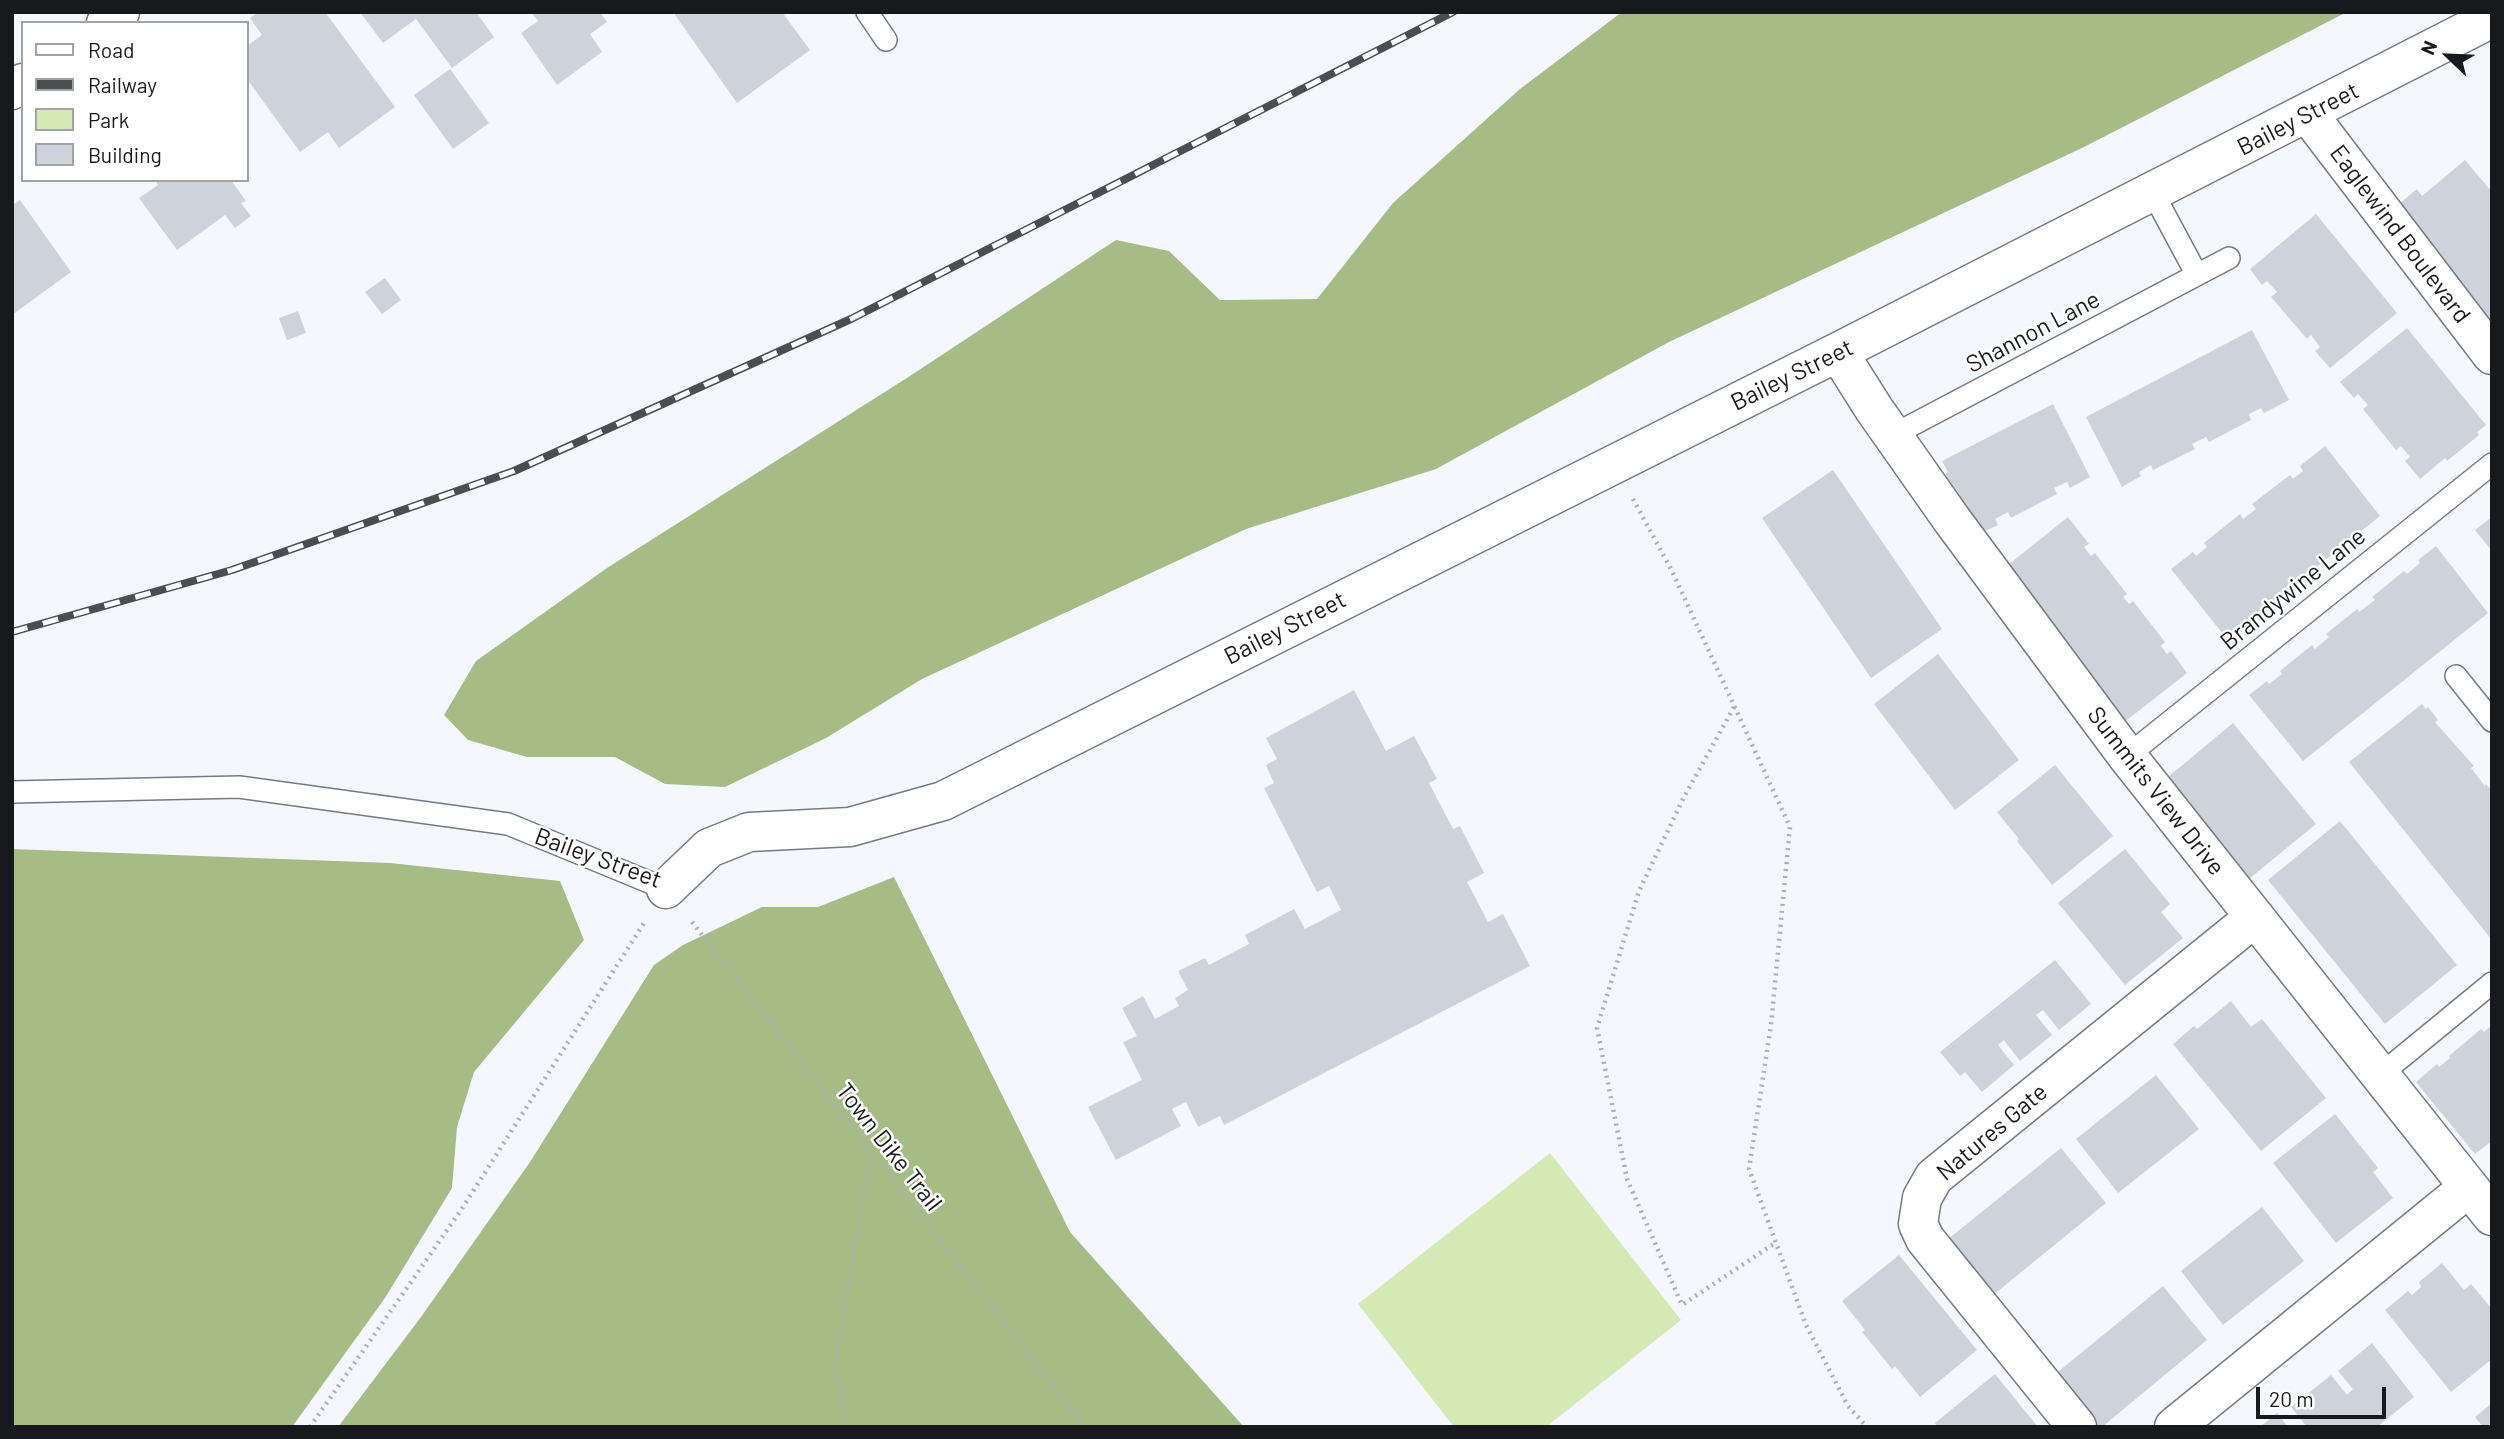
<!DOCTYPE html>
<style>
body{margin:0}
#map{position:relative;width:2504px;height:1439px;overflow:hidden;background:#f4f8fe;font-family:Barlow,sans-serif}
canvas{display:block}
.frame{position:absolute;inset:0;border:14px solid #18191c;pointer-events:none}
.legend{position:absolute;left:21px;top:21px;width:228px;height:161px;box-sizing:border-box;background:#fff;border:2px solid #a3a3a4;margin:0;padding:9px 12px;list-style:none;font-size:21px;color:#18191c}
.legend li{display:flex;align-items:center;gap:14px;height:35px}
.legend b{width:35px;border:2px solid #a3a3a4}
.north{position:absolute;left:2413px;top:21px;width:70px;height:70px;-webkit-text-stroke:5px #fff;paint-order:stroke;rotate:293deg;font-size:19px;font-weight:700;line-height:28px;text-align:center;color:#18191c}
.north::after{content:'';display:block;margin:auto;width:24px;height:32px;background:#18191c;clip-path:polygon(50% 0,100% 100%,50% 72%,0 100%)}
.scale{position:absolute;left:2256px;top:1387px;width:130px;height:32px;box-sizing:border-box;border:4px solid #18191c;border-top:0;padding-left:9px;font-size:21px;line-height:24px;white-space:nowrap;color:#18191c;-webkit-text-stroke:5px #fff;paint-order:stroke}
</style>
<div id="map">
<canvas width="2504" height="1439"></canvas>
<div class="frame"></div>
<ul class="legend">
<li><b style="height:9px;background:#fff"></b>Road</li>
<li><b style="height:9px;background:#4b4d51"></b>Railway</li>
<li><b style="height:19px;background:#d3eab4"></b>Park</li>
<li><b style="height:19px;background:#ced2da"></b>Building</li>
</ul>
<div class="north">N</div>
<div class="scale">20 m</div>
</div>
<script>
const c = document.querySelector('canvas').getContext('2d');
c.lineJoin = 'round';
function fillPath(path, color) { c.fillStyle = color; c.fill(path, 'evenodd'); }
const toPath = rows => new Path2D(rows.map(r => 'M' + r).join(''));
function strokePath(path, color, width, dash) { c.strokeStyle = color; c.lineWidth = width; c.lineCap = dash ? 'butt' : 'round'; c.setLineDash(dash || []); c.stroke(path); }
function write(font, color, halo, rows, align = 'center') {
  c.font = font + ' Barlow,sans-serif'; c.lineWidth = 5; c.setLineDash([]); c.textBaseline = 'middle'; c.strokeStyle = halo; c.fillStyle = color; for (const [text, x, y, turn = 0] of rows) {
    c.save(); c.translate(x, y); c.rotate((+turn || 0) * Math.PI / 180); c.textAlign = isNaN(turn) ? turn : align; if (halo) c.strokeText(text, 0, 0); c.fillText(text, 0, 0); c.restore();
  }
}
fillPath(toPath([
 [1550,1153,1681,1320,1546,1427,1454,1427,1358,1304]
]), '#d3eab4');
fillPath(toPath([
 [1622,12,2347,12,2084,147,1669,342,1436,469,1246,529,922,679,826,738,725,787,665,784,615,757,527,757,468,740,444,715,476,661,607,568,910,376,1116,240,1169,251,1220,300,1317,299,1393,203,1520,89],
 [12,849,390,863,560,881,584,940,474,1072,457,1127,452,1188,385,1298,292,1427,12,1427],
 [894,877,1070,1232,1244,1427,338,1427,421,1317,530,1162,654,965,683,945,762,907,818,907]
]), '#a5bd85');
fillPath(toPath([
 [259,12,325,12,395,107,339,148,328,132,300,152,247,79,247,46,262,35,250,18],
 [360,12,476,12,494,37,452,68,416,19,383,43],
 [531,12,600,12,607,22,590,34,602,52,557,85,521,33,538,21],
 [673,12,782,12,810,50,737,103],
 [450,69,489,123,453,149,414,95],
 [2465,160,2492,192,2492,321,2486,325,2393,209,2417,189,2422,196],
 [155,180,223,180,225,182,231,180,246,201,241,203,251,216,235,228,225,215,177,250,139,198,158,185],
 [20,200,71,272,12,315,12,205],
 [2316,214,2397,313,2330,368,2315,351,2320,347,2311,335,2307,339,2271,297,2277,292,2267,281,2262,285,2250,269],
 [385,278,401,300,382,314,365,292],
 [298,311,306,333,287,340,279,318],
 [2407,328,2486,425,2477,432,2479,435,2447,461,2445,458,2420,479,2405,461,2410,457,2401,446,2396,450,2363,409,2368,405,2358,394,2354,398,2340,382],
 [2252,330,2289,400,2264,413,2261,408,2249,414,2251,420,2209,442,2206,437,2192,444,2195,449,2153,470,2151,465,2139,472,2141,476,2122,487,2086,417],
 [2053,404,2090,477,2070,488,2067,482,2054,488,2057,494,2011,518,2008,512,1995,519,1998,525,1979,534,1962,508,1945,474,1948,472,1942,461],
 [2325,446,2380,516,2227,639,2171,569,2193,552,2196,556,2207,547,2204,543,2240,514,2243,519,2256,509,2252,504,2290,475,2293,479,2303,471,2300,466],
 [1833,470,1942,629,1871,678,1762,518],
 [2068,517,2089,544,2084,547,2091,556,2095,553,2127,594,2123,597,2129,604,2133,601,2165,642,2161,646,2167,654,2171,651,2187,673,2118,727,1998,573],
 [2492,517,2492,551,2475,530],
 [2436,546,2488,613,2303,761,2249,695,2267,681,2269,684,2282,674,2280,671,2312,645,2315,649,2329,637,2326,634,2357,609,2359,612,2375,600,2372,597,2404,571,2407,574,2420,563,2418,560],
 [1938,654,2019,760,1955,810,1874,704],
 [1354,690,1386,751,1414,736,1437,779,1429,783,1453,829,1460,826,1484,873,1467,882,1488,922,1503,914,1530,966,1224,1125,1220,1116,1198,1127,1186,1102,1172,1109,1181,1126,1116,1160,1088,1107,1142,1080,1123,1042,1137,1036,1122,1008,1143,996,1155,1019,1179,1006,1175,998,1188,990,1178,971,1205,958,1209,965,1249,944,1245,935,1294,909,1305,929,1341,910,1329,886,1317,892,1264,788,1274,783,1266,765,1277,759,1266,738],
 [2422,704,2426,709,2428,707,2438,720,2435,722,2474,766,2471,768,2485,786,2486,784,2492,791,2492,940,2349,762],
 [2233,723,2316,824,2244,883,2162,782],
 [2055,765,2113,836,2052,885,2017,841,2019,839,1997,812],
 [2340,821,2457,965,2385,1024,2268,880],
 [2125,849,2170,904,2161,912,2183,938,2125,985,2058,903],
 [2055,960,2091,1004,2059,1030,2043,1010,2036,1015,2052,1035,2020,1061,2004,1040,1998,1045,2014,1065,1982,1092,1965,1072,1960,1076,1940,1052],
 [2231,1001,2251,1027,2262,1019,2326,1098,2261,1151,2173,1044,2194,1026,2197,1029],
 [2492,1025,2492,1141,2475,1154,2416,1082,2437,1064,2439,1067,2450,1058,2449,1056,2481,1029,2484,1032],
 [2156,1075,2199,1129,2118,1193,2076,1139],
 [2335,1114,2378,1168,2373,1172,2393,1198,2336,1243,2273,1163],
 [2061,1148,2106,1203,1992,1296,1947,1240],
 [2262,1207,2304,1261,2223,1325,2181,1271],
 [1899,1255,1977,1350,1920,1397,1895,1366,1892,1369,1862,1332,1865,1330,1842,1301],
 [2442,1263,2464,1290,2471,1284,2492,1309,2492,1359,2451,1392,2385,1310,2408,1291,2412,1295,2421,1287,2419,1282],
 [2163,1286,2207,1340,2102,1427,2087,1427,2048,1380],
 [2372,1343,2414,1397,2377,1427,2307,1427,2291,1407,2331,1375,2347,1395,2353,1389,2338,1371],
 [1995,1374,2038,1427,1938,1427,1935,1423],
 [2492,1403,2492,1427,2483,1427,2475,1417],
 [2277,1413,2288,1427,2260,1427]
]), '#ced2da');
const lane = toPath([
 [867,12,886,40],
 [2153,193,2197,275],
 [1893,435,2229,258],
 [2456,676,2492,721],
 [2127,756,2492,464],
 [12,792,239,787,508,824,666,889],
 [2380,1075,2492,983]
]);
const street = toPath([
 [106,23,120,12],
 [12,90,23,83],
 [2308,114,2492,355],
 [1838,352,1874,409,1952,520,2127,756,2492,1216],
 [666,889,709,848,749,832,850,827,943,801,1838,352,2492,18],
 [2077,1427,1925,1239,1918,1224,1922,1198,1934,1177,2255,917],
 [2174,1427,2469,1187]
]);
strokePath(lane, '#757980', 24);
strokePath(street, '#757980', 41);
strokePath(toPath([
 [1633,499,1672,571,1790,827,1771,1025,1749,1169,1806,1325,1848,1406,1867,1427],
 [1734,707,1684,797,1639,891,1597,1028,1627,1179,1682,1305,1775,1243],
 [692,922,1085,1427],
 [310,1427,461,1210,644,923],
 [847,1427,835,1366,870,1152]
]), '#abaeb3', 4.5, [2, 5]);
strokePath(lane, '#fff', 21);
strokePath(street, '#fff', 38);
const rail = toPath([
 [12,632,232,570,514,471,851,319,1453,12]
]);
strokePath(rail, '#4b4d51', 8);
strokePath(rail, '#fff', 5, [16]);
write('24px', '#18191c', '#fff', [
 ["Bailey Street",2298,119,-27],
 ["Eaglewind Boulevard",2400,234,53],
 ["Shannon Lane",2033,332,-28],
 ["Bailey Street",1792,375,-26],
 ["Brandywine Lane",2293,589,-39],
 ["Bailey Street",1285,628,-27],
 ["Summits View Drive",2156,791,52],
 ["Bailey Street",598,858,20],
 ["Natures Gate",1992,1132,-40],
 ["Town Dike Trail",889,1147,52]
]);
</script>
